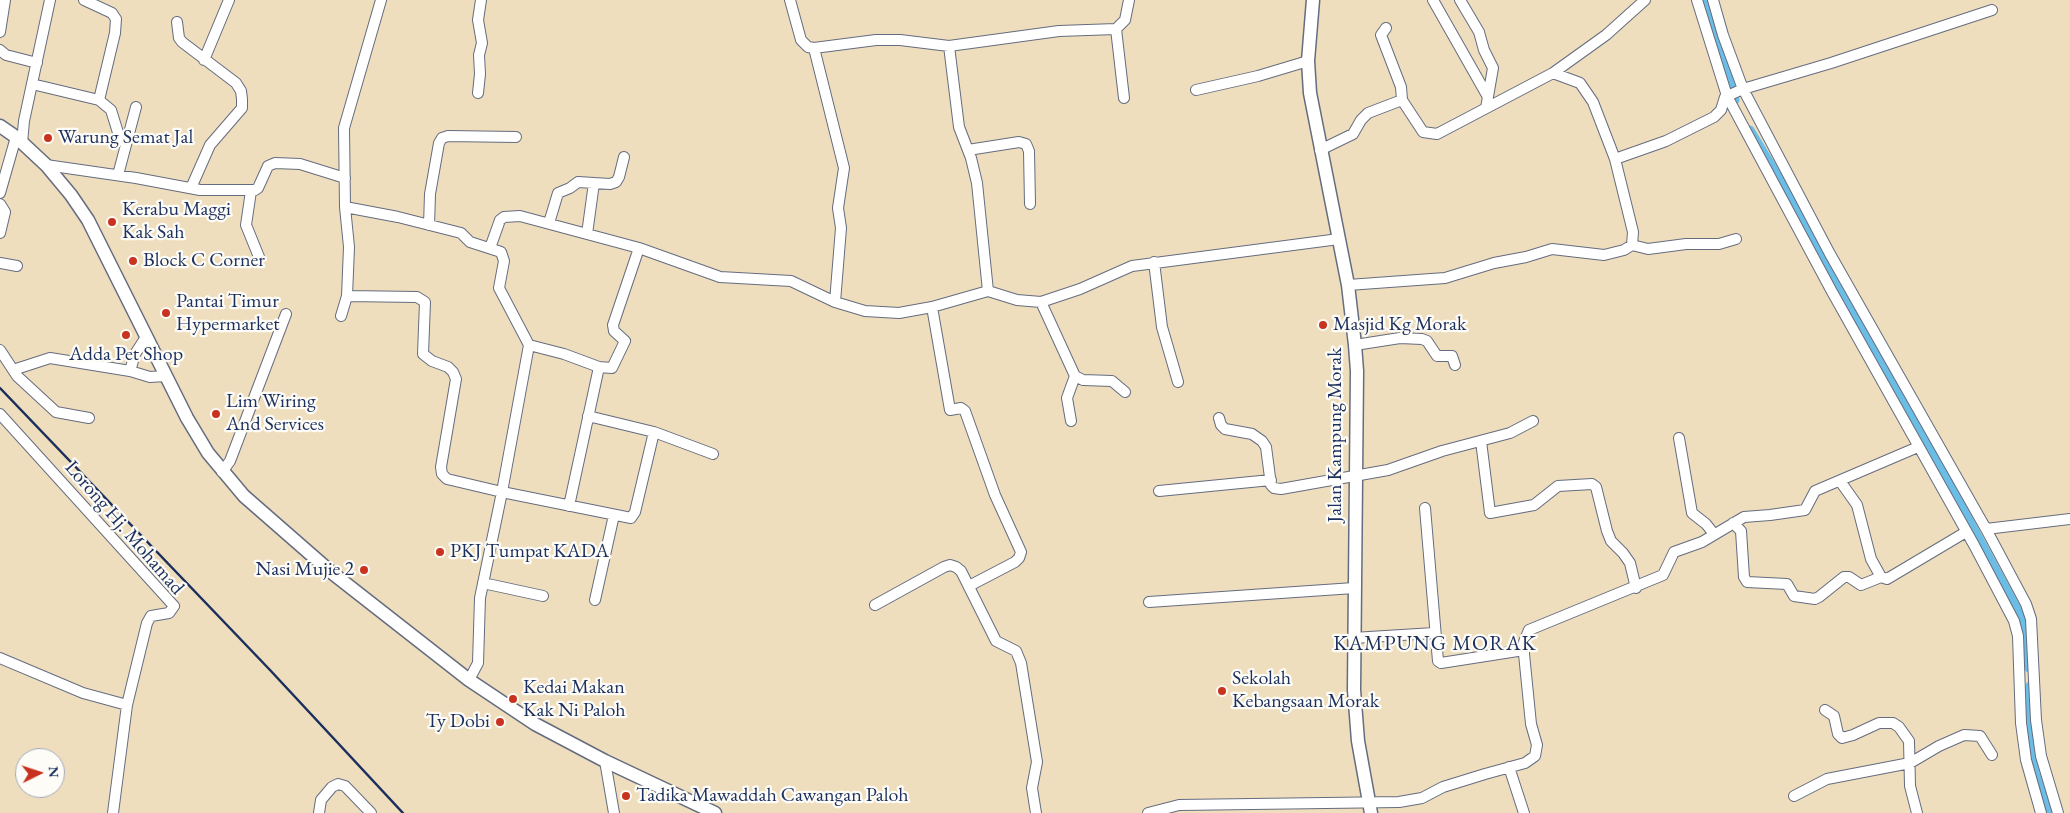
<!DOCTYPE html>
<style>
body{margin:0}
#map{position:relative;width:2070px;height:813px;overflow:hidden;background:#efdebd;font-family:"EB Garamond",serif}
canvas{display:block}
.north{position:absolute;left:15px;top:748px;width:50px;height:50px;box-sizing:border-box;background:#fdfcf7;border:1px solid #a3aaba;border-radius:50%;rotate:86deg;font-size:14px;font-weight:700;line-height:20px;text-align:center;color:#1b2f5e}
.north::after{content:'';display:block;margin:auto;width:18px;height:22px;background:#c8321e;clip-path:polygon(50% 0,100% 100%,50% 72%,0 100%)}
</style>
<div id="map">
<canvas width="2070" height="813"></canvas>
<div class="north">N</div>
</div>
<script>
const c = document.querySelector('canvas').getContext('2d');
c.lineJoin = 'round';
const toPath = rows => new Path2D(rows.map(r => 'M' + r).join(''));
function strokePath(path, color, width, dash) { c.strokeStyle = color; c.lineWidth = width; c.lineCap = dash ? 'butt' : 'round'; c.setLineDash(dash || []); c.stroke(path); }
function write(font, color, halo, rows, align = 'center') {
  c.font = font + ' "EB Garamond",serif'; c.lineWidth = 4.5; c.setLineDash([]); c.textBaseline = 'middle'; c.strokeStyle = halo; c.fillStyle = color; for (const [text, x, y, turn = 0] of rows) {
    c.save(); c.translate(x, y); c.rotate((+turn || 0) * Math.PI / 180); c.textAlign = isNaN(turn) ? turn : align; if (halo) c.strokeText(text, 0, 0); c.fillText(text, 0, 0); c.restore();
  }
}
strokePath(toPath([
 [1705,0,1735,100],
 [1750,130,1782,183,1828,271,1932,452,2019,613,2026,632,2029,668],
 [2030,686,2030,747,2035,772,2048,813]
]), '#6abee6', 9);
const minor = toPath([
 [84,0,112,13,116,19,115,33,99,100],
 [790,0,801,40,808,47,814,48,876,40,900,40,949,46,1059,31,1116,29,1125,20,1129,0],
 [1433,0,1488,97],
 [1460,0,1479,32,1484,50,1493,68,1486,108],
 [1697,0,1727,96,1831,290,1974,545,2014,621,2018,636,2021,723,2026,760,2041,813],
 [1713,0,1723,35,1743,89,1830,254,1986,529,2026,604,2031,619,2036,720,2041,756,2058,813],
 [177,22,179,38,182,42,236,83,241,91,242,99,242,108,210,145,191,188],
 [1386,28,1381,35,1401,87,1402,100],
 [1116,29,1124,98],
 [0,32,5,0],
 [949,46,959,127,971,158,977,183,988,291],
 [814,48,844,168,838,208,841,228,835,302],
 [0,50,6,55,37,63],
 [204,60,229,0],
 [32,84,99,100,111,110,120,139,126,144],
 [1196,90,1258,76,1308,61],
 [478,93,480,74,479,55,482,43,478,20,481,0],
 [22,143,24,121,50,0],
 [968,150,1019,142,1026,144,1029,151,1030,204],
 [1320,150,1353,134,1361,120,1368,113,1402,100,1423,132,1437,134,1553,73,1606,35,1645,0],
 [1615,159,1666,141,1714,117,1721,110,1725,97,1743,89,1831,63,1992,10],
 [46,165,136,178,200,190,255,190,258,188,268,166,275,163,300,164,345,178],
 [118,175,136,107],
 [251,191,246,225,259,257],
 [0,193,16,137],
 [0,204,5,212,0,233],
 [345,207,398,217,461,233,470,242,501,252,504,261,499,288,529,345,502,492,480,598,478,663,469,680],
 [549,223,558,193,570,188,578,182,610,184,616,182,619,177,624,157],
 [429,225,430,194,439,143,442,138,448,136,516,137],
 [587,234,594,183],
 [1632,245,1648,249,1686,244,1719,244,1736,239],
 [490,248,500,220,504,217,520,216,639,248,720,277,791,281,835,302,865,311,899,313,932,307,988,291,1017,300,1041,302,1080,289,1132,266,1339,239],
 [1154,262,1162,327,1178,382],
 [0,263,17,266],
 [1348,285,1445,278,1494,263,1526,257,1552,249,1604,255,1624,250,1632,245,1633,232,1615,159,1593,102,1580,83,1553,73],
 [347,296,417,297,425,302,423,354,432,361,448,367,453,372,456,379,441,467,442,474,447,479,502,492,631,518,635,512,654,432],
 [1041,302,1075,376,1083,380,1112,381,1125,392],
 [932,307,950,410,961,408,965,411,995,495,1021,552,1019,558,1015,562,969,586],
 [341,316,347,296,349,247,345,207,344,128,381,0],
 [529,345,564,354,599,367,612,368,625,341,614,331,613,325,639,248],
 [1355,345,1400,338,1422,339,1427,341,1437,356,1452,356,1455,365],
 [0,350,17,376,56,412,89,418],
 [13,370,50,358,130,371,150,377,166,376],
 [130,371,135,354,146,337],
 [0,414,174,606,169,613,151,616,147,623,127,705,113,813],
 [588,416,654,432,713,454],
 [1219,418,1221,425,1225,429,1252,434,1262,441,1266,447,1271,485,1274,488,1281,489,1388,470,1442,451,1510,433,1533,421],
 [1071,421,1067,398,1075,376],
 [1679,438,1692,513,1706,524,1714,534],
 [1481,441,1490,513,1534,505,1558,486,1592,484,1596,487,1607,531,1611,541,1623,553,1630,563,1636,588],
 [222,472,230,461,286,314],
 [1840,481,1857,505,1871,559,1881,577,1887,579,1966,532],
 [1159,491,1271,480],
 [569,506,599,367],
 [1425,508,1438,661,1441,663,1524,650],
 [1733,523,1741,531,1744,577,1747,582,1787,584,1794,596,1815,599,1819,597,1844,577,1849,577,1861,585,1881,577],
 [1986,529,2070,519],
 [483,583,543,596],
 [595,600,614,515],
 [1149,602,1354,588],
 [875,605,944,567,950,565,956,567,961,571,996,641,1016,651,1021,663,1037,762,1032,788,1036,813],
 [1353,638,1434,633],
 [0,658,83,693,127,705],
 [1825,710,1834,716,1838,734,1842,738,1853,735,1879,723,1893,723,1899,727,1909,741,1910,786,1917,813],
 [605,761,614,813],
 [1509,767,1524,813],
 [1794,796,1827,779,1910,763,1939,746,1964,735,1980,736,1992,755],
 [319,813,321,800,332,787,338,784,345,786,371,813],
 [1148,813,1179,805,1399,802,1422,798,1443,787,1485,774,1525,763,1535,756,1537,745,1531,724,1524,654,1524,642,1529,630,1663,575,1674,552,1702,542,1744,517,1770,515,1805,510,1815,491,1918,447]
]);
const major = toPath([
 [1313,0,1308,61,1310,93,1348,285,1355,345,1357,371,1354,690,1358,741,1371,813],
 [0,126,16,137,46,165,71,195,88,220,187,418,208,453,244,496,331,572,469,680,535,724,605,761,715,813]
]);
strokePath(minor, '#656c7f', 12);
strokePath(major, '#656c7f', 15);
strokePath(minor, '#fff', 10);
strokePath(major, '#fff', 12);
strokePath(toPath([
 [0,388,270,670,403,813]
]), '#1b2f5e', 2.5);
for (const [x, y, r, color] of [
 [48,138,5,"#c8321e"],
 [112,222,5,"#c8321e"],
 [133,261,5,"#c8321e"],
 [166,313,5,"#c8321e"],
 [1323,325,5,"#c8321e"],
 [126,335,5,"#c8321e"],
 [216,414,5,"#c8321e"],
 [440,552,5,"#c8321e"],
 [364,570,5,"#c8321e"],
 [1222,691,5,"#c8321e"],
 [513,699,5,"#c8321e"],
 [500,722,5,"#c8321e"],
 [626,796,5,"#c8321e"]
]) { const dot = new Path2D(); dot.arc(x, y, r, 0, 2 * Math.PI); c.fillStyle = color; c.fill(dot); strokePath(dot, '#fdfcf7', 2); }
write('20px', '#1b2f5e', '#fdfcf7', [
 ["Warung Semat Jal",58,138],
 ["Kerabu Maggi",122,210],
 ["Kak Sah",122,233],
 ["Block C Corner",143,261],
 ["Pantai Timur",176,302],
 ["Hypermarket",176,325],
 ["Masjid Kg Morak",1333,325],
 ["Adda Pet Shop",126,355,"center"],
 ["Lim Wiring",226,402],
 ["And Services",226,425],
 ["PKJ Tumpat KADA",450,552],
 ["Nasi Mujie 2",354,570,"right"],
 ["Sekolah",1232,679],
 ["Kebangsaan Morak",1232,702],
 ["Kedai Makan",523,688],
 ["Kak Ni Paloh",523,711],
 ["Ty Dobi",490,722,"right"],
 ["Tadika Mawaddah Cawangan Paloh",636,796]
], 'left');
write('20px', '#1b2f5e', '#fdfcf7', [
 ["Jalan Kampung Morak",1336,435,-90],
 ["Lorong Hj. Mohamad",124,528,49]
]);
c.letterSpacing = '1px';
write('21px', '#1b2f5e', '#fdfcf7', [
 ["KAMPUNG MORAK",1435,644]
]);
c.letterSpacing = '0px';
</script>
